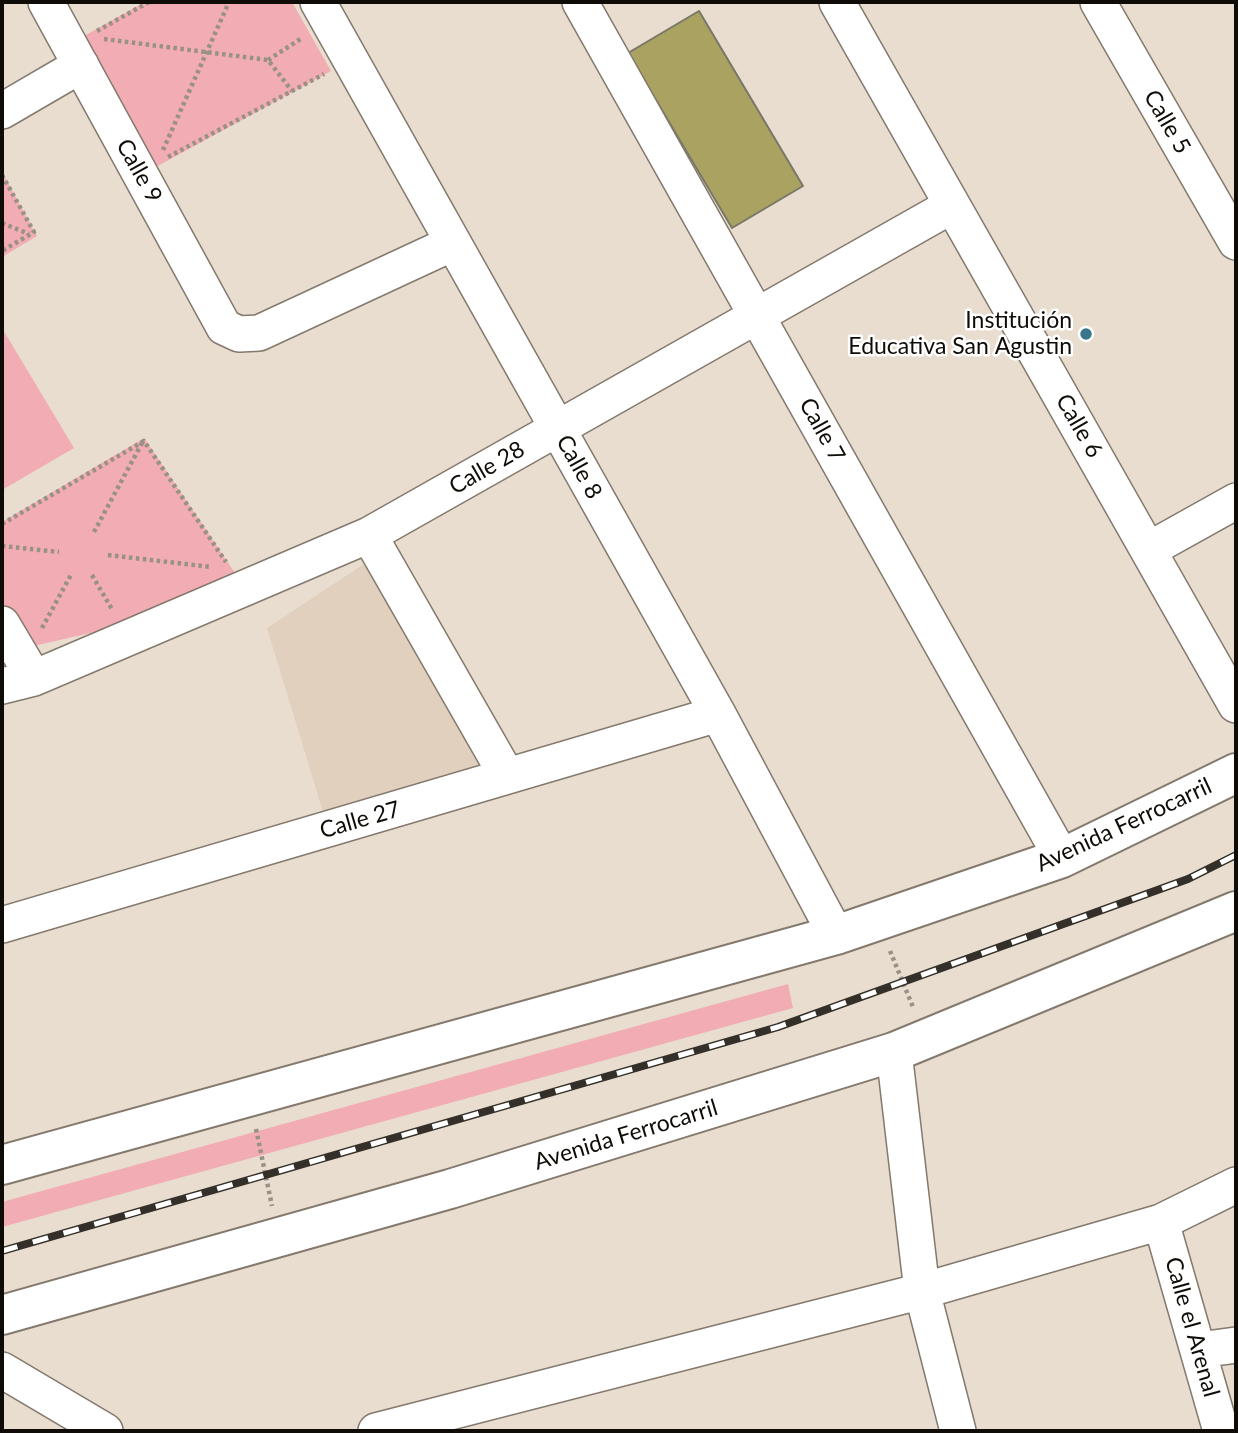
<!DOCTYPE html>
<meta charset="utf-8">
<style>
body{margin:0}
#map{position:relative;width:1238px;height:1433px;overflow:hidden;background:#e8ddcf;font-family:Lato,sans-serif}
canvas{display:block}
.frame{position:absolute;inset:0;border:4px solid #0f0c07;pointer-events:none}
</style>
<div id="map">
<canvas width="1238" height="1433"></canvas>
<div class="frame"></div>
</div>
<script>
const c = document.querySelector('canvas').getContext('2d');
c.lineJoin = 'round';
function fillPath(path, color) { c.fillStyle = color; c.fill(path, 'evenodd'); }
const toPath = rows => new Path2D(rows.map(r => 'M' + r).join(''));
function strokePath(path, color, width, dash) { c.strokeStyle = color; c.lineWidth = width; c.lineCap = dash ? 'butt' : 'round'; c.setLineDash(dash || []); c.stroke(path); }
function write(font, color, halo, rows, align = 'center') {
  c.font = font + ' Lato,sans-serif'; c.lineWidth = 5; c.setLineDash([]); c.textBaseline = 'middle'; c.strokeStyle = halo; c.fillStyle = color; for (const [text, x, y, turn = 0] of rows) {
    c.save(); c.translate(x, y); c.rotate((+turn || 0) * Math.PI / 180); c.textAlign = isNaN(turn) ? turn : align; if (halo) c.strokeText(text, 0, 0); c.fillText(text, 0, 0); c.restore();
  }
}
fillPath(toPath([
 [367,562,483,763,324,815,267,628]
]), '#e1d0bd');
fillPath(toPath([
 [145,2,292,2,331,71,156,167,84,36],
 [2,172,37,236,2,257],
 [2,328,74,448,2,490],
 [144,438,239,579,121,626,29,647,2,601,2,522],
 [788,984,793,1008,2,1227,2,1202]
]), '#f2acb4');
const building = toPath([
 [699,11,803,186,732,228,628,53,699,11]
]);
fillPath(building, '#aaa261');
strokePath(building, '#797768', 2);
const minor = toPath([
 [46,2,224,327,239,334,259,333,453,243],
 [318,2,718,714,836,935],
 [580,2,1062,858],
 [837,2,1236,705],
 [1098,2,1236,242],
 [2,111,81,65],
 [369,535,507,776],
 [1150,549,1236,501],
 [2,624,34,678],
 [2,686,34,678,369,535,951,206],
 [2,925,718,714],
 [894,1052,922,1291,958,1431],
 [1161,1222,1221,1431],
 [1199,1350,1236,1345],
 [2,1370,105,1431],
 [376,1431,922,1291,1161,1222,1236,1185]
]);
const tertiary = toPath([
 [2,1165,836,935,1062,858,1236,773],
 [2,1315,450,1189,894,1052,1236,911]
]);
strokePath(minor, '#84796d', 38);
strokePath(tertiary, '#84796d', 42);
strokePath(toPath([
 [97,31,149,2],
 [104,39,268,60,292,91],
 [268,60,302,38],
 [163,150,229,2],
 [168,157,324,74],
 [2,175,34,232,2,251],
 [2,223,29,234],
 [2,524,144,441,226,562],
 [94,532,142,443],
 [2,546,59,552],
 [108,555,211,567],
 [92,575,113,611],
 [42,628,72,573],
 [890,951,913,1007],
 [256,1129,272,1206]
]), '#999086', 4.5, [3.5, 3.5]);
strokePath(minor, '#fff', 35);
strokePath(tertiary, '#fff', 38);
const rail = toPath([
 [2,1251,778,1027,1188,879,1236,855]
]);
strokePath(rail, '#343029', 8);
strokePath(rail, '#fff', 5, [16]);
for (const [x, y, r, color] of [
 [1086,334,7,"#38768c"]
]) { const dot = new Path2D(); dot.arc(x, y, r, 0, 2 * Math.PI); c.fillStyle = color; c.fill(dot); strokePath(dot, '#fff', 2.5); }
write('23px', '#0f0c07', '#fff', [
 ["Calle 5",1167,122,60],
 ["Calle 9",139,171,61],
 ["Calle 6",1079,426,60],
 ["Calle 7",822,430,61],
 ["Calle 8",579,467,61],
 ["Calle 28",487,468,-30],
 ["Calle 27",360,820,-16],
 ["Avenida Ferrocarril",1124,825,-25],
 ["Avenida Ferrocarril",626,1135,-17],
 ["Calle el Arenal",1192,1327,74]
]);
write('23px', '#0f0c07', '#fff', [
 ["Institución",1072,321],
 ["Educativa San Agustin",1072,347]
], 'right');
</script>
